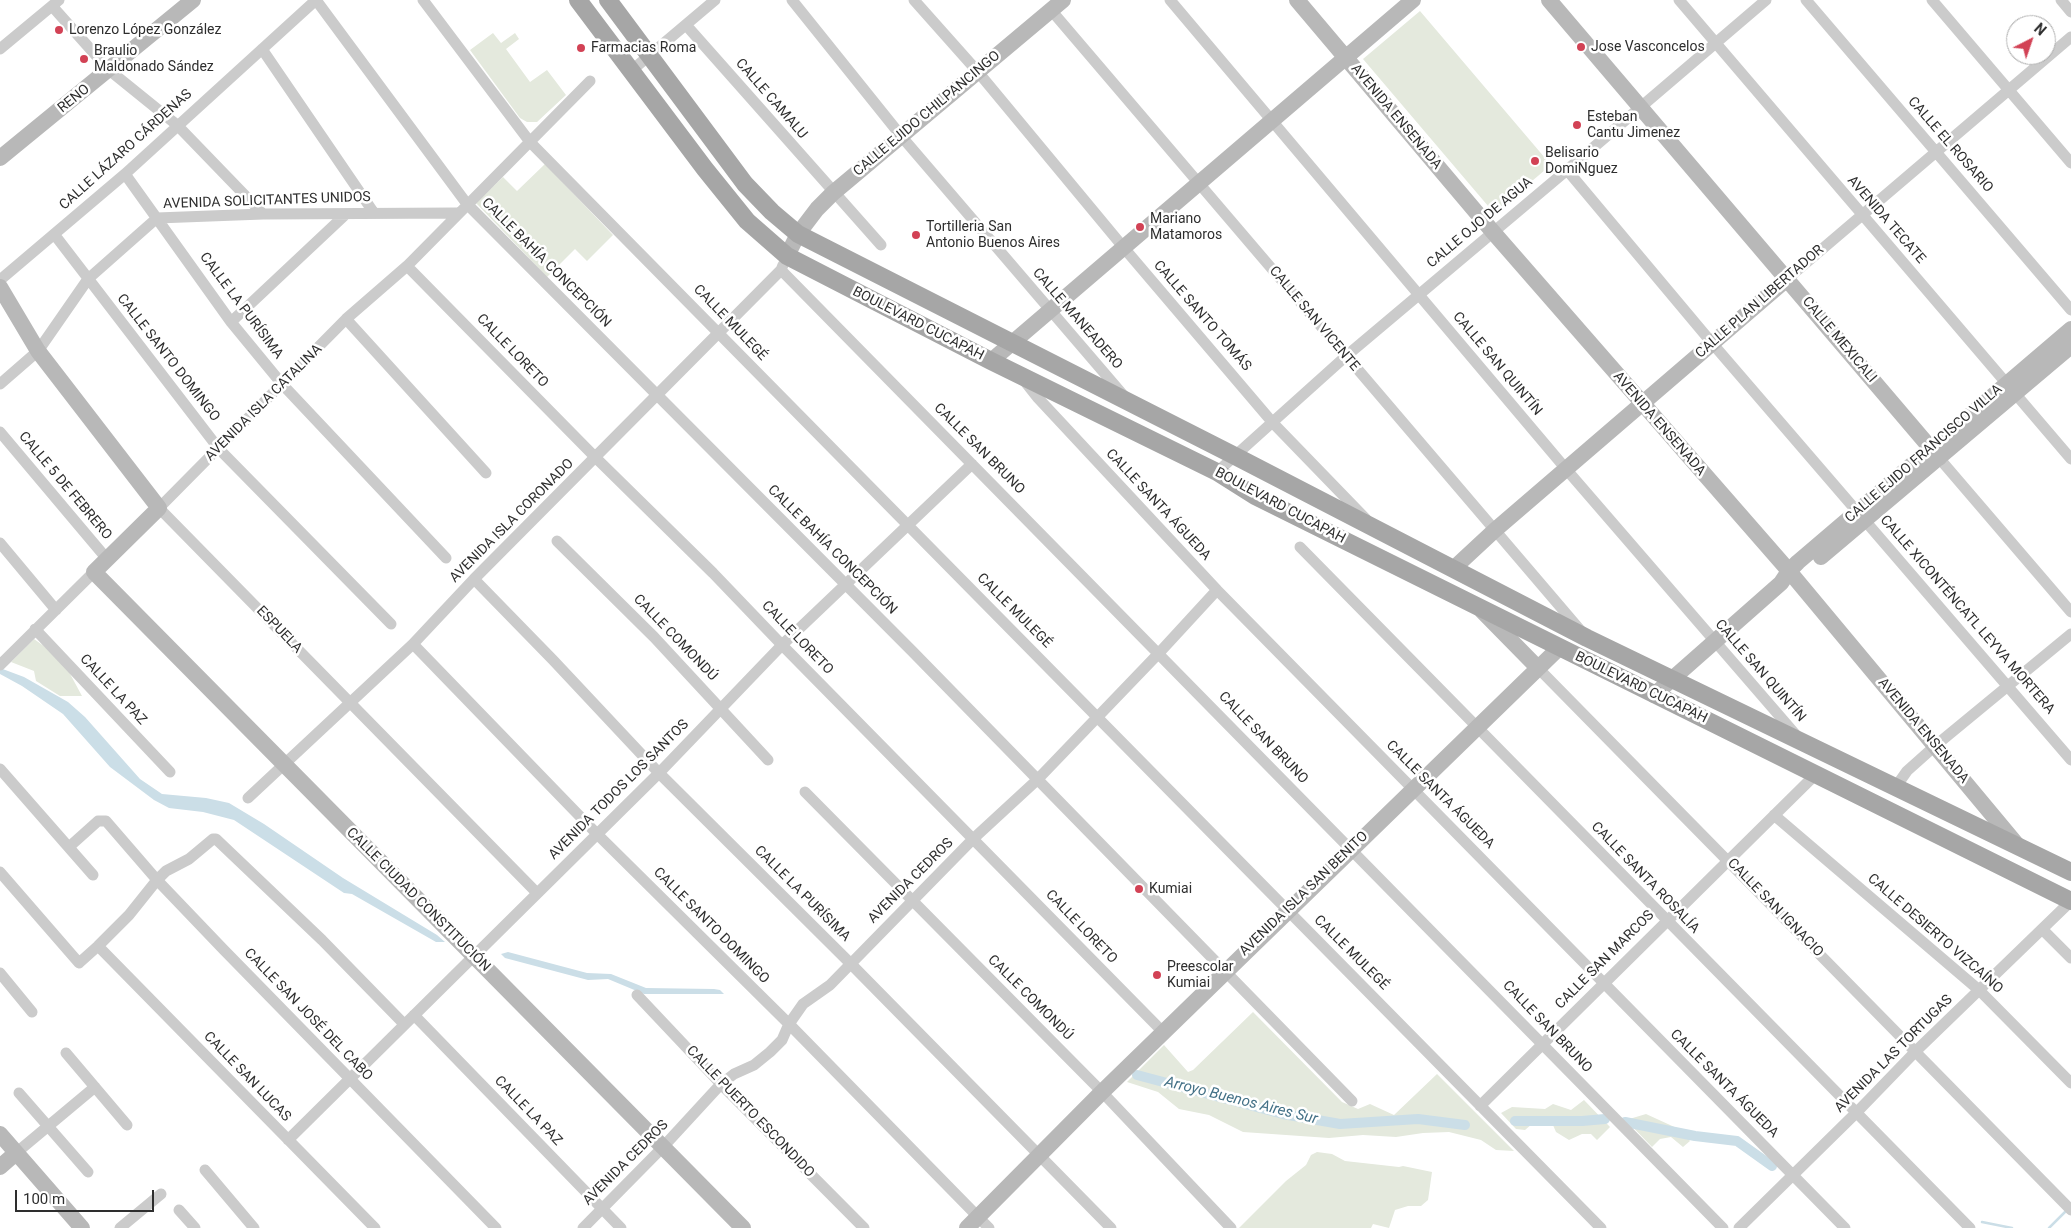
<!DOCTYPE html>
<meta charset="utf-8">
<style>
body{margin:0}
#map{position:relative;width:2071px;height:1228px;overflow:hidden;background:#fff;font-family:Roboto,sans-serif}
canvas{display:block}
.north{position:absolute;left:2006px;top:15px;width:50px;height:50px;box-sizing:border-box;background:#fff;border:1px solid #ababab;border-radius:50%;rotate:41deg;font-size:14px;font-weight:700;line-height:20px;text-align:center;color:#2e2e2e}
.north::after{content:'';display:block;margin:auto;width:18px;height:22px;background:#d24255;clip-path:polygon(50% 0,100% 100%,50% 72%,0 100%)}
.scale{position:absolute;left:15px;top:1190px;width:139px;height:22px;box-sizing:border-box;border:2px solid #2e2e2e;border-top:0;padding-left:6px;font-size:15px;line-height:18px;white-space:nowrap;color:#2e2e2e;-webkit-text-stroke:4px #fff;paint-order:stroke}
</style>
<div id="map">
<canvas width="2071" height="1228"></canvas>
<div class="north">N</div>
<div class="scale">100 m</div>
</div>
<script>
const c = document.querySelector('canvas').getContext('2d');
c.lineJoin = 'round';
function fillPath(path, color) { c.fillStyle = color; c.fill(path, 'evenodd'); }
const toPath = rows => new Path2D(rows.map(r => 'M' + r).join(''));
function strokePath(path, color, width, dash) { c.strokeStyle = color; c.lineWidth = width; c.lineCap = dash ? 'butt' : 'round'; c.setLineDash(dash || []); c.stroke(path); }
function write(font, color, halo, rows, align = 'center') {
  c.font = font + ' Roboto,sans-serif'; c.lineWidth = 5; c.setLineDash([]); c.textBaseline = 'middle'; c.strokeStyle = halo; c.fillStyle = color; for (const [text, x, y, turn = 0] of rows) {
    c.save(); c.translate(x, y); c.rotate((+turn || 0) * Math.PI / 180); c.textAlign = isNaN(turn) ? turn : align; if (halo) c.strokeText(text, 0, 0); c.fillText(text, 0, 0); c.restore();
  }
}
fillPath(toPath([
 [1420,11,1551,165,1494,213,1363,59],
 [493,33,501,43,515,33,519,39,506,49,530,82,547,70,566,95,537,122,527,122,520,118,470,50],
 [545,164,613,235,587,261,575,249,547,277,476,203,503,177,517,191],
 [34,639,62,659,82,696,60,696,36,681,34,671,11,662],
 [1253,1012,1342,1102,1358,1109,1370,1104,1394,1115,1437,1074,1514,1151,1496,1150,1481,1140,1449,1132,1423,1133,1396,1137,1363,1135,1329,1138,1243,1132,1209,1115,1179,1109,1158,1092,1127,1082,1164,1045,1188,1072,1193,1070],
 [1584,1100,1610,1127,1597,1140,1591,1134,1582,1134,1569,1140,1556,1132,1553,1125,1532,1124,1525,1130,1516,1129,1501,1113,1512,1107,1545,1109,1553,1104,1571,1110],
 [1646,1114,1681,1130,1690,1141,1683,1147,1671,1137,1660,1139,1652,1147,1626,1120],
 [1317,1152,1332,1154,1345,1161,1399,1167,1403,1166,1432,1172,1428,1200,1421,1206,1408,1206,1395,1210,1389,1228,1373,1224,1371,1228,1239,1228,1286,1181,1306,1165,1311,1155]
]), '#e4e9dd');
fillPath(toPath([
 [0,668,24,677,68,702,85,717,140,779,162,794,206,798,229,803,264,824,343,878,437,935,445,942,436,942,352,894,344,893,234,820,203,812,169,808,154,800,110,767,63,714,22,686,0,674],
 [508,952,587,973,611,974,646,988,714,989,720,990,724,994,644,994,608,979,588,980,505,958,501,954]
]), '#cbdee7');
strokePath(toPath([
 [1982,1222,2012,1228],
 [2049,1228,2066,1211]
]), '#cbdee7', 2.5);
strokePath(toPath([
 [1137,1075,1283,1114,1340,1124,1418,1119,1465,1125],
 [1515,1121,1582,1121,1605,1119],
 [1625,1122,1695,1136,1737,1141,1772,1166]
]), '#cbdee7', 10);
strokePath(toPath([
 [316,0,467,204,912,651,1352,1101],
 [423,0,530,142,1601,1228],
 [792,0,902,137,1124,396],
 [914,0,978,72,1124,248,1273,423,1366,519],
 [1170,0,1566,469,1796,735],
 [1679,0,2071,459],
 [1806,0,2071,310],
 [1932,0,2071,163],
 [2061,0,2071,12],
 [52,6,109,70,177,125,263,214],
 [1051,10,1581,631],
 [686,25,881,245],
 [0,49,59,0],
 [262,49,374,213],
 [631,71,715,0],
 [1567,170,1712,343,2071,760],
 [125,174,231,322,282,384,446,558],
 [54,234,219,449,391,624],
 [407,266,595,457,713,573,782,645,1164,1033],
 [781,270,1723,1228],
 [1787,279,2071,37],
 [0,280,125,174,316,0],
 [346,319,486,473],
 [231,322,346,214],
 [1023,379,1038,398,1217,590,1845,1228],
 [0,384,38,351,88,279,157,218,263,214,457,213],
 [0,432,107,559],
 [1939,458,2071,612],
 [1217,472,1345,357,1567,170,1766,0],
 [557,541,654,637,768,760],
 [0,543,56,610],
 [1300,547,1970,1228],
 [474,579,553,660,659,773,850,963,1111,1228],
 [35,629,170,772],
 [413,644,597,834,789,1024,989,1228],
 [0,665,94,572],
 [1538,668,2071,1210],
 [0,769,93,875],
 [1895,788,1907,771,1935,746,2071,634],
 [805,792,1102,1092,1231,1228],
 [248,798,413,644,474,579,781,270,783,265],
 [1774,815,1979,990,2071,1083],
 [69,847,98,821,106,821,157,880,223,949,496,1228],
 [0,872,79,963,98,946,129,915,157,880,166,871,189,859,213,839,216,839,322,940,404,1024],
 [537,893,159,508,346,319,407,266,590,81],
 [2042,929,2071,958],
 [98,946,375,1228],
 [0,973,32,1012],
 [637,995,721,1084,864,1228],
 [414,1015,621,1228],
 [66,1053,127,1125],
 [19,1093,88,1172],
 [1480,1106,1816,774],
 [288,1140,659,773,782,645,972,464],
 [16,1153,95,1087],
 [205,1170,254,1228],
 [179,1210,195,1228],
 [120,1228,161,1194],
 [583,1228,663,1147,721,1084,734,1074,754,1065,770,1052,782,1040,789,1024,803,1004,830,985,973,839,1037,780,1159,653,1217,590],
 [1739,1228,1857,1112,1916,1051,2071,901]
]), '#cbcbcb', 11);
strokePath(toPath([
 [1297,0,1493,232,1789,571,2019,847],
 [1549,0,1939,458],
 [0,158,193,0],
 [787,256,798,234,817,209,833,193,1063,0],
 [0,287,38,351,159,508,94,572,743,1228],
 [991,361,1413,0],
 [1821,557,2071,346],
 [1453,569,1495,530,1787,279],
 [1482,611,1538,668],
 [1654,695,1781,583,1789,571,1798,562,2071,329],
 [0,1134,82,1228],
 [0,1167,16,1153],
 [967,1228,1102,1092,1559,648]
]), '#b8b8b8', 16);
strokePath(toPath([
 [578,0,705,169,747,221,787,256,991,361,1217,472,1255,496,2071,901],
 [608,0,745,184,772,212,798,234,1235,456,1587,638,2071,872]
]), '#a6a6a6', 18);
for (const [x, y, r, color] of [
 [59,30,5,"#d24255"],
 [1581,47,5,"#d24255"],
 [581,48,5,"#d24255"],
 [84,59,5,"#d24255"],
 [1577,125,5,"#d24255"],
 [1535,161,5,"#d24255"],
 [1140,227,5,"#d24255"],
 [916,235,5,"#d24255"],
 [1139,889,5,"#d24255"],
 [1157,975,5,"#d24255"]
]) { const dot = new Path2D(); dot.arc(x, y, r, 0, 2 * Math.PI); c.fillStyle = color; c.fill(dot); strokePath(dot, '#fff', 2); }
write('14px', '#2e2e2e', '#fff', [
 ["Lorenzo López González",69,30],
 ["Jose Vasconcelos",1591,47],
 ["Farmacias Roma",591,48],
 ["Braulio",94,51],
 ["Maldonado Sández",94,67],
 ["Esteban",1587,117],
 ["Cantu Jimenez",1587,133],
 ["Belisario",1545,153],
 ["DomiNguez",1545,169],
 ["Mariano",1150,219],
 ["Matamoros",1150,235],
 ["Tortilleria San",926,227],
 ["Antonio Buenos Aires",926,243],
 ["Kumiai",1149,889],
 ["Preescolar",1167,967],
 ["Kumiai",1167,983]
], 'left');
write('14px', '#2e2e2e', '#fff', [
 ["RENO",74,99,-39],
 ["CALLE CAMALU",771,99,49],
 ["CALLE EJIDO CHILPANCINGO",927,114,-40],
 ["AVENIDA ENSENADA",1396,117,50],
 ["CALLE EL ROSARIO",1950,145,49],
 ["CALLE LÁZARO CÁRDENAS",126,150,-42],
 ["AVENIDA SOLICITANTES UNIDOS",267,201,-2],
 ["AVENIDA TECATE",1886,220,49],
 ["CALLE OJO DE AGUA",1480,223,-40],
 ["CALLE BAHÍA CONCEPCIÓN",546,263,45],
 ["CALLE PLAN LIBERTADOR",1760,302,-41],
 ["CALLE LA PURÍSIMA",241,306,53],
 ["CALLE SANTO TOMÁS",1202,316,49],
 ["CALLE MANEADERO",1077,319,49],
 ["CALLE SAN VICENTE",1314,319,50],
 ["CALLE MULEGÉ",730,323,46],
 ["BOULEVARD CUCAPAH",918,324,27],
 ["CALLE MEXICALI",1839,340,50],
 ["CALLE LORETO",512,351,46],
 ["CALLE SANTO DOMINGO",168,358,52],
 ["CALLE SAN QUINTÍN",1497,364,50],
 ["AVENIDA ISLA CATALINA",264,403,-45],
 ["AVENIDA ENSENADA",1659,424,49],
 ["CALLE SAN BRUNO",979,449,45],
 ["CALLE EJIDO FRANCISCO VILLA",1924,454,-41],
 ["CALLE 5 DE FEBRERO",65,486,50],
 ["CALLE SANTA ÁGUEDA",1158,505,47],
 ["BOULEVARD CUCAPAH",1280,506,28],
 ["AVENIDA ISLA CORONADO",512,521,-45],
 ["CALLE BAHÍA CONCEPCIÓN",832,550,45],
 ["CALLE MULEGÉ",1014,611,45],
 ["CALLE XICONTÉNCATL LEYVA MORTERA",1967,615,49],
 ["ESPUELA",279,630,46],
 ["CALLE COMONDÚ",675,638,46],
 ["CALLE LORETO",797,638,46],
 ["CALLE SAN QUINTÍN",1760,671,49],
 ["BOULEVARD CUCAPAH",1641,688,26],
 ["CALLE LA PAZ",113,690,47],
 ["AVENIDA ENSENADA",1923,731,50],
 ["CALLE SAN BRUNO",1263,738,46],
 ["AVENIDA TODOS LOS SANTOS",619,790,-45],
 ["CALLE SANTA ÁGUEDA",1440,795,45],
 ["CALLE SANTA ROSALÍA",1645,878,46],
 ["AVENIDA CEDROS",911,881,-45],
 ["CALLE LA PURÍSIMA",802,894,45],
 ["AVENIDA ISLA SAN BENITO",1304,894,-44],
 ["CALLE CIUDAD CONSTITUCIÓN",418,900,45],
 ["CALLE SAN IGNACIO",1775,908,46],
 ["CALLE SANTO DOMINGO",711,926,45],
 ["CALLE LORETO",1081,927,46],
 ["CALLE DESIERTO VIZCAÍNO",1935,934,41],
 ["CALLE MULEGÉ",1351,953,45],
 ["CALLE SAN MARCOS",1605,960,-45],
 ["CALLE COMONDÚ",1030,998,45],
 ["CALLE SAN JOSÉ DEL CABO",308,1015,46],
 ["CALLE SAN BRUNO",1547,1027,46],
 ["AVENIDA LAS TORTUGAS",1894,1054,-45],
 ["CALLE SAN LUCAS",247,1077,46],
 ["CALLE SANTA ÁGUEDA",1724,1084,45],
 ["CALLE LA PAZ",528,1111,46],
 ["CALLE PUERTO ESCONDIDO",750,1112,46],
 ["AVENIDA CEDROS",626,1163,-45]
]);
write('italic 15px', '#447187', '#fff', [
 ["Arroyo Buenos Aires Sur",1241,1101,14]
]);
</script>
